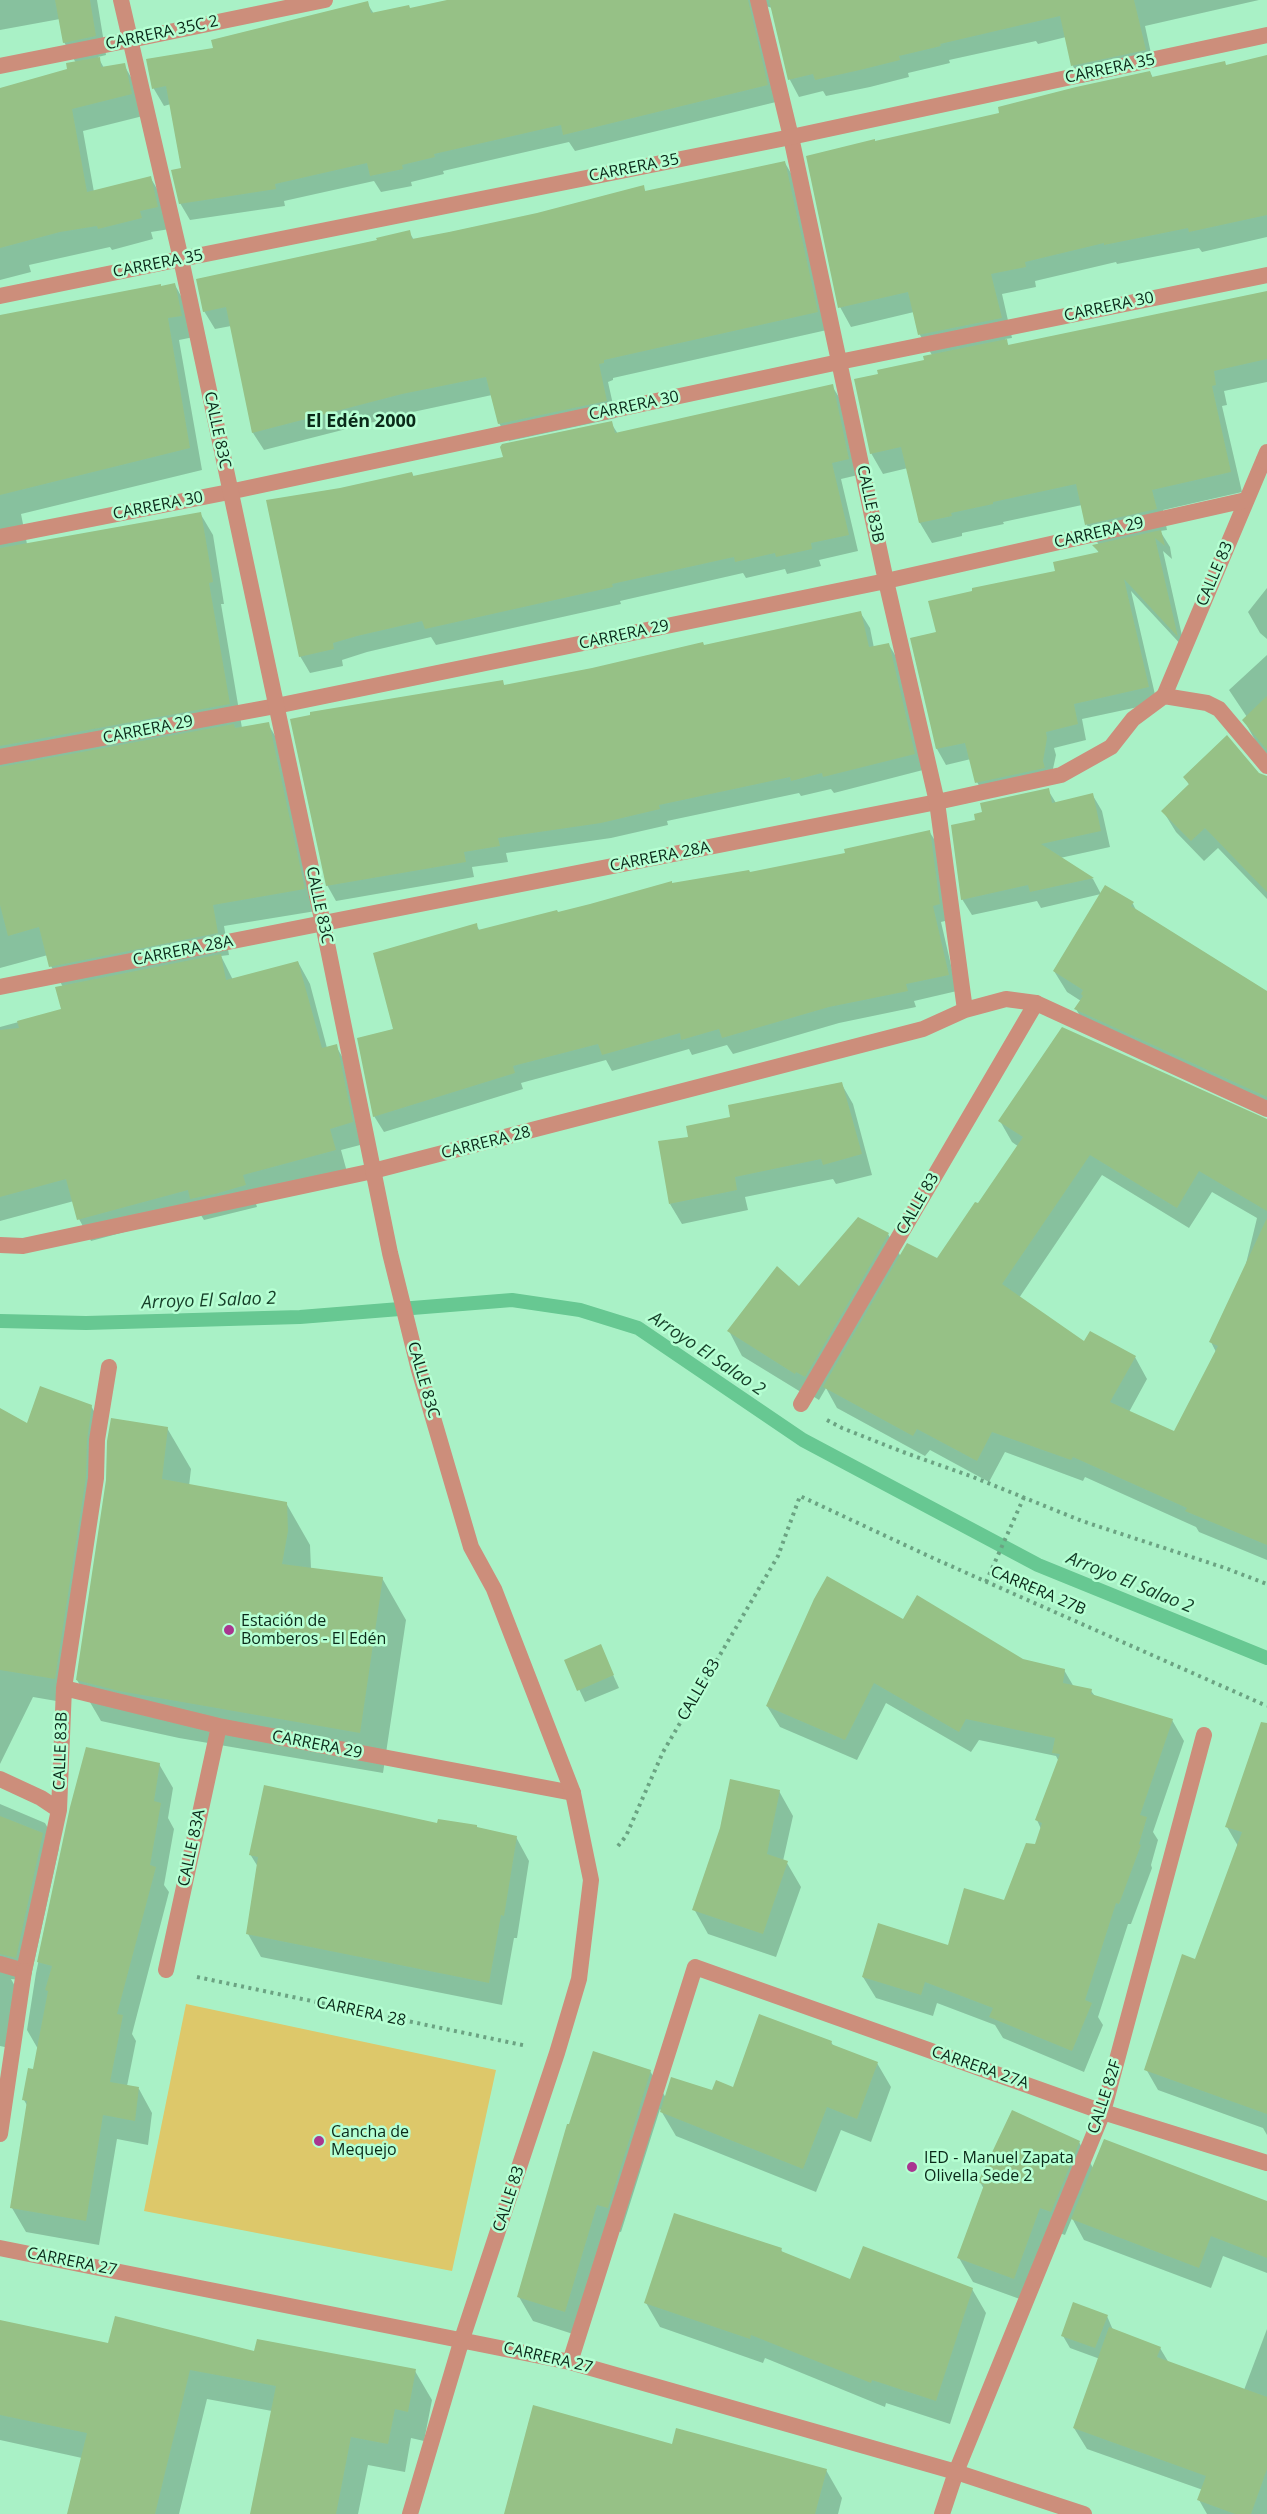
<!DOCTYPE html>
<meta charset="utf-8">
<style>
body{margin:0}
canvas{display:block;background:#a9f1c6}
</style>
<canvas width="1267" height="2514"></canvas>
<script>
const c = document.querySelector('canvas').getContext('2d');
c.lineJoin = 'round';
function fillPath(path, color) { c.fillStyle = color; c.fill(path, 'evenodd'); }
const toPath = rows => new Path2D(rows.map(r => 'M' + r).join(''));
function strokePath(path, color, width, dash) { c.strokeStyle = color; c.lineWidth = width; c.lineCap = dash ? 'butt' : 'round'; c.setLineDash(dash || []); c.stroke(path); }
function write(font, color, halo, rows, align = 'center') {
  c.font = font + ' "Open Sans",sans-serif'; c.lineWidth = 5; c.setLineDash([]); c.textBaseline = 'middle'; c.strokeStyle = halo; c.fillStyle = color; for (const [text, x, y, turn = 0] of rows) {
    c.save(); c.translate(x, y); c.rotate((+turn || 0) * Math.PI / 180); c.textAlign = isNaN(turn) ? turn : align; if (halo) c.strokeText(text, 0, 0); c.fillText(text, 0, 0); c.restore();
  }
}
fillPath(toPath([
 [186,2004,496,2070,452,2271,144,2211]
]), '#ddc86a');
fillPath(toPath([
 [0,0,97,0,106,55,98,57,104,68,124,65,136,86,143,116,83,131,94,192,150,177,163,199,170,229,151,232,153,239,112,250,110,247,29,265,31,272,0,280,0,89,69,70,76,63,64,42,60,19,0,30],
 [454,0,1259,0,1145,26,1154,67,1082,83,1073,66,1066,37,1038,44,1036,41,949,60,950,63,908,73,909,77,870,87,826,96,823,91,799,97,790,80,772,8,766,6,776,102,575,151,569,142,443,171,444,174,411,182,412,186,381,192,374,181,284,201,285,206,190,220,180,203,183,169,171,104,164,106,154,89,147,61,215,49,367,3,374,14,410,10],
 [1267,57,1267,237,1202,252,1199,248,1117,264,1116,262,1035,281,1036,287,1002,294,1012,338,1005,339,1009,346,1267,293,1267,382,1224,391,1227,405,1222,406,1242,492,1163,510,1167,530,1160,531,1170,547,1172,559,1163,551,1185,649,1131,591,1157,703,1082,719,1086,740,1054,748,1056,755,1051,778,986,798,977,782,971,759,946,765,937,749,912,639,938,633,1057,572,1099,553,1095,546,1099,545,1087,525,1082,505,1003,522,1004,524,962,533,962,536,932,543,920,523,908,468,883,474,871,453,926,361,932,355,920,335,914,312,851,327,840,307,875,143,1001,115,1150,72,1153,78,1226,66],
 [785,163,795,180,827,330,613,378,613,380,608,382,616,418,509,441,499,423,492,395,413,412,264,450,253,433,231,326,215,329,204,311,379,242,409,232,414,240,537,214,643,187,646,192],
 [175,285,187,307,194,337,179,340,202,470,21,514,27,544,200,513,213,535,224,604,221,604,242,728,268,724,281,746,316,911,224,926,229,955,221,956,233,980,298,962,310,984,327,1048,336,1046,348,1067,364,1144,341,1150,347,1172,254,1197,257,1207,204,1220,199,1212,91,1241,79,1219,74,1201,0,1221,0,1027,63,1010,63,987,51,966,48,955,0,968,0,316],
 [832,386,842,402,858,475,841,479,858,551,819,560,821,566,787,574,785,569,746,578,743,573,620,601,621,604,436,645,431,637,367,652,342,660,343,666,310,673,300,656,340,490,412,473,414,477,505,458,611,423,618,434],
 [1267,588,1267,639,1260,633,1248,612],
 [860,612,870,628,874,648,889,645,898,660,923,770,834,793,831,789,801,796,799,793,667,821,668,825,611,838,506,853,508,862,472,867,474,877,336,901,327,885,502,682,505,686,704,647],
 [1267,655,1267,754,1256,742,1244,720,1247,717,1229,690],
 [1259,774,1267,778,1267,899,1218,848,1204,861,1176,832,1163,811,1190,786,1185,778],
 [1048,790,1056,803,1092,794,1102,811,1110,847,1060,858,1093,879,1101,894,1133,904,1137,912,1267,993,1267,1112,1088,1030,1076,1009,1081,1001,1067,992,1054,971,1101,894,1041,908,1037,901,972,915,962,899,977,821],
 [929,831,939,847,949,920,941,922,957,991,914,1001,916,1007,839,1023,733,1054,727,1045,692,1055,689,1049,612,1071,606,1060,521,1083,523,1089,384,1132,374,1116,395,1030,476,925,480,931,846,855],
 [841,1083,853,1104,872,1175,836,1184,833,1179,745,1197,748,1210,682,1224,670,1204,732,1118],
 [1267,1120,1267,1560,1199,1532,1196,1527,1085,1477,1083,1481,1005,1452,989,1482,930,1450,925,1456,837,1408,826,1388,819,1400,811,1395,809,1397,742,1356,729,1331,888,1234,901,1257,937,1260,979,1206,1019,1147,1012,1142,1000,1121],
 [1102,1175,1189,1228,1212,1192,1257,1218,1244,1272,1211,1342,1216,1352,1174,1433,1129,1412,1147,1379,1135,1357,1085,1343,1019,1298],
 [91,1406,105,1430,68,1703,33,1697,0,1764,0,1409,28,1425],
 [167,1428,191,1469,189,1486,286,1503,310,1545,311,1569,382,1578,406,1620,383,1773,179,1738,101,1721,77,1680,108,1480],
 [904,1622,1022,1661,1064,1670,1074,1687,1091,1691,1095,1696,1172,1720,1184,1741,1153,1832,1158,1840,1151,1865,1152,1868,1131,1924,1128,1924,1098,2017,1103,2025,1084,2072,1003,2038,995,2025,937,2003,933,2016,876,1998,863,1977,949,1947,1005,1902,1036,1846,1041,1829,1037,1820,1059,1762,1056,1756,979,1740,971,1752,886,1703,857,1760,780,1727,767,1706],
 [600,1646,619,1688,585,1702,566,1661],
 [159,1764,173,1788,168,1818,174,1829,164,1885,169,1892,132,2034,136,2041,127,2086,139,2089,152,2113,148,2145,117,2139,99,2245,26,2232,12,2208,28,2107,24,2100,34,2071,38,2049,27,2030,36,1973,71,1807],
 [1267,1771,1267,2135,1263,2128,1158,2090,1146,2069,1196,1961,1238,1846,1227,1827],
 [779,1791,793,1816,783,1861,787,1863,801,1887,776,1957,708,1934,694,1909],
 [0,1804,45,1823,59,1848,30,1981,11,1979,25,2004,19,2050,0,2046],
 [438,1825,478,1829,516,1837,529,1861,517,1938,514,1938,502,2005,261,1957,248,1934,258,1867,250,1854],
 [831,2042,834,2047,877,2063,891,2087,871,2142,841,2130,816,2192,676,2136,660,2109,621,2232,611,2229,579,2336,533,2321,519,2297,650,2071,666,2098,734,2089],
 [1079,2142,1093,2168,1267,2203,1267,2273,1223,2256,1211,2288,1084,2240,1072,2218,1065,2235,1054,2231,1028,2302,973,2282,959,2258,984,2189,980,2182],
 [781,2249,783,2254,851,2280,972,2289,986,2313,950,2424,886,2403,885,2407,765,2358,763,2363,660,2327,646,2303],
 [1107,2316,1113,2330,1160,2348,1169,2363,1244,2390,1267,2329,1267,2514,1207,2514,1199,2500,1203,2490,1087,2449,1074,2428,1100,2359,1070,2348,1063,2336],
 [0,2321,109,2345,255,2353,415,2371,432,2400,424,2441,411,2438,405,2472,368,2465,358,2514,251,2514,272,2411,207,2399,179,2514,69,2514,82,2458,0,2440],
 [673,2446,826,2470,842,2498,838,2514,505,2514]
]), '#0003');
strokePath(toPath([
 [0,1321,86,1323,300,1317,512,1300,580,1310,638,1328,803,1440,1038,1565,1267,1658]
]), '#67c892', 14);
fillPath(toPath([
 [55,0,90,0,96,36,63,43],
 [447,0,748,0,768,85,563,135,561,125,434,154,435,157,402,165,403,169,370,176,367,163,275,184,276,189,179,204,171,170,181,168,166,86,152,89,146,59,213,48,211,40,368,1,371,13,409,5,410,8],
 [769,0,1134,0,1146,50,1071,66,1060,16,940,44,941,46,899,56,900,60,860,70,815,80,813,74,788,80],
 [1267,55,1267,215,1189,232,1188,228,1104,245,1104,243,1025,262,1026,267,991,274,1002,318,918,335,908,292,838,308,806,156,875,139,875,141,999,113,998,107,1076,87,1150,71,1152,77,1225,61,1226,65],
 [100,57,101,67,125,63,132,94,72,109,87,192,151,176,158,207,140,211,142,218,98,229,97,226,60,232,0,248,0,88,67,69,66,63],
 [785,161,818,312,604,360,604,363,599,364,607,401,498,424,486,377,402,394,252,433,226,307,203,312,196,279,377,240,376,238,410,230,412,239,449,232,537,213,644,185,645,191],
 [175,283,182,316,168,318,190,448,0,495,0,315,161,284,161,286],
 [1267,291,1267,359,1214,371,1216,385,1212,386,1231,472,1152,490,1157,509,1085,525,1076,484,993,502,993,504,951,513,952,516,919,523,901,447,870,454,854,379,878,374,877,370,924,360,923,356,1007,339,1008,345],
 [833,384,849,459,832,463,849,535,811,543,812,549,776,557,775,553,735,562,734,557,612,584,613,587,425,629,422,621,357,636,333,643,334,649,299,657,266,500,340,488,412,472,413,476,503,457,500,447,502,444,612,421,615,433],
 [201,512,213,582,209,583,230,704,0,746,0,548],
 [1161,530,1165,546,1155,538,1178,637,1124,579,1149,687,1074,704,1078,724,1046,732,1047,738,1043,761,1045,768,975,783,965,743,936,749,910,638,936,632,928,601,972,591,972,588,1055,571,1053,562,1099,552,1092,545],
 [861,611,869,647,889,643,915,754,823,777,822,773,791,781,790,777,659,805,660,809,601,823,498,838,500,846,464,852,466,862,326,886,290,719,310,715,310,712,503,680,504,685,592,668,703,642,704,645],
 [1267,696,1267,750,1242,720],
 [269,722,305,889,213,905,218,933,49,967,39,927,8,936,0,905,0,767,234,724,235,728],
 [1227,735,1259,773,1267,776,1267,892,1205,828,1191,841,1161,811,1189,784,1183,777],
 [1049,788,1052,803,1093,793,1101,831,1041,844,1094,878,1030,892,1028,885,961,900,951,825,975,820,974,814,982,812,980,803],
 [930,830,940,904,933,906,949,975,906,984,908,991,829,1007,722,1038,719,1029,681,1040,680,1033,602,1055,598,1044,513,1066,515,1073,373,1117,357,1038,393,1029,373,953,477,923,478,930,557,910,558,912,590,904,672,881,672,883,749,870,750,872,845,853,844,849],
 [1105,885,1134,902,1131,906,1267,991,1267,1097,1074,1009,1083,996,1081,994,1083,990,1053,971],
 [221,954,226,980,298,961,322,1048,337,1044,353,1122,330,1129,336,1150,243,1175,246,1185,215,1194,190,1199,188,1190,77,1220,66,1179,0,1197,0,1030,19,1028,17,1021,61,1009,55,987],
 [1062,1027,1267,1119,1267,1211,1199,1171,1177,1208,1090,1155,1002,1284,1084,1341,1090,1331,1136,1356,1110,1402,1174,1431,1218,1346,1209,1342,1267,1218,1267,1545,1185,1511,1187,1508,1073,1457,1071,1460,992,1432,977,1461,917,1429,913,1436,823,1387,907,1243,937,1258,975,1202,978,1203,1023,1137,998,1121],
 [842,1082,862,1154,823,1165,821,1159,735,1177,737,1190,669,1204,658,1141,688,1137,686,1126,730,1117,728,1105],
 [858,1217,889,1233,805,1377,796,1372,795,1374,727,1331,777,1266,799,1286],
 [40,1386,92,1405,87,1440,86,1477,55,1679,0,1670,0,1408,27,1423],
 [111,1418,168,1427,162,1479,287,1502,288,1531,282,1564,383,1577,360,1733,119,1691,76,1680,106,1480,107,1441],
 [827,1576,903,1619,917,1595,1023,1659,1065,1669,1063,1683,1092,1689,1091,1694,1173,1719,1140,1815,1147,1817,1139,1844,1141,1845,1119,1904,1116,1903,1085,2000,1092,2003,1072,2051,989,2017,993,2008,925,1982,921,1995,862,1977,878,1923,948,1945,964,1888,1004,1900,1026,1843,1035,1844,1042,1823,1035,1820,1060,1754,1052,1753,1055,1738,966,1719,959,1732,874,1683,845,1740,766,1706,814,1599],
 [601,1644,614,1675,577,1691,564,1660],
 [1261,1722,1267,1723,1267,2114,1144,2070,1182,1954,1195,1959,1242,1832,1225,1827],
 [86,1747,160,1763,154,1801,161,1803,150,1865,156,1867,117,2014,123,2015,110,2082,139,2087,135,2121,103,2115,86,2221,10,2208,27,2101,22,2100,28,2068,33,2069,48,1991,45,1990,52,1966,37,1962,70,1807],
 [730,1779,780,1790,767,1854,788,1861,763,1934,692,1910,720,1828],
 [264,1785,437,1823,438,1819,477,1825,477,1827,517,1836,504,1916,501,1915,489,1983,246,1934,258,1857,249,1855],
 [0,1816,43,1833,16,1958,0,1954],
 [759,2014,832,2041,831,2044,878,2062,857,2119,827,2107,803,2169,660,2112,671,2077,712,2090,716,2080,733,2087],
 [593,2051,651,2070,608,2208,597,2205,565,2312,517,2297,567,2124,569,2124],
 [1012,2110,1080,2141,1051,2212,1040,2208,1014,2279,957,2258,984,2185,978,2182],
 [1104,2139,1267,2201,1267,2258,1211,2236,1199,2268,1071,2219],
 [674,2213,782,2248,781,2251,850,2279,863,2246,973,2288,936,2401,872,2380,871,2383,751,2335,750,2339,644,2303],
 [1073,2302,1108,2315,1095,2348,1061,2336],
 [115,2316,254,2351,257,2339,416,2369,408,2412,395,2409,388,2444,351,2437,336,2514,250,2514,276,2386,190,2370,155,2514,67,2514,87,2433,0,2415,0,2320,108,2343],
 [1109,2327,1161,2347,1157,2357,1267,2397,1267,2469,1251,2514,1235,2514,1197,2500,1206,2476,1073,2428],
 [533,2405,672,2444,676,2428,827,2469,815,2514,504,2514]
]), '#96c186');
strokePath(toPath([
 [827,1420,842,1428,903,1452,973,1477,1082,1521,1225,1568,1267,1584],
 [986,1582,1024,1497],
 [618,1846,626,1836,663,1752,778,1556,800,1496,935,1559,1267,1706],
 [197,1977,527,2046]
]), '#6ba382', 4, [3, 4.5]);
strokePath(toPath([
 [1164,696,1267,452],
 [0,987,937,802],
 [0,1245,23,1246,373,1171],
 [801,1404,1036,1003],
 [64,1688,219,1726,573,1793],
 [0,1779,41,1798,59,1810],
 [0,1964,24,1971,59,1810,64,1688,96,1478,97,1440,109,1367],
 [166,1970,219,1726]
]), '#cc8e7b', 16);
strokePath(toPath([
 [758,0,791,137,886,581,937,802,965,1010],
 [130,40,325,0],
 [0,296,181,259],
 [1264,460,1267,462],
 [0,537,229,492,839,362,1267,275],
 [0,757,276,706,886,581,1246,500],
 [937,802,1061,775,1111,747,1133,719,1164,696,1207,703,1219,709,1267,766],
 [373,1171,923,1029,965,1010,1006,999,1036,1003,1267,1109],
 [0,2134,24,1971],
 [570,2362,695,1967,1103,2112,1267,2163],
 [942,2514,956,2472,1103,2112,1204,1735]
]), '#cc8e7b', 16);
strokePath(toPath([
 [121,0,181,259,323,924,390,1253,419,1370,471,1547,494,1589,573,1793,591,1880,579,1979,557,2053,462,2339,410,2514],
 [0,66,130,40],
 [181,259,791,137,1267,35],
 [0,2248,570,2362,956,2472,1084,2514]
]), '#cc8e7b', 16);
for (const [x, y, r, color] of [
 [229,1630,6,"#a93690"],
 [319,2141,6,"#a93690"],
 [912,2167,6,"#a93690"]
]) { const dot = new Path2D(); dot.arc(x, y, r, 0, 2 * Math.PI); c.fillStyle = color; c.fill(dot); strokePath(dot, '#b6ffd3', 2); }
write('16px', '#0a2919', '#b6ffd3', [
 ["CARRERA 35C 2",162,33,-12],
 ["CARRERA 35",1110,69,-12],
 ["CARRERA 35",634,168,-11],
 ["CARRERA 35",158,264,-11],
 ["CARRERA 30",1109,307,-12],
 ["CARRERA 30",634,406,-12],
 ["CALLE 83C",217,430,78],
 ["CALLE 83B",870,504,78],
 ["CARRERA 30",158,506,-11],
 ["CARRERA 29",1099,533,-13],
 ["CALLE 83",1215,574,-67],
 ["CARRERA 29",624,635,-12],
 ["CARRERA 29",148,730,-11],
 ["CARRERA 28A",660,857,-11],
 ["CALLE 83C",319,905,78],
 ["CARRERA 28A",183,951,-11],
 ["CARRERA 28",486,1143,-14],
 ["CALLE 83",918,1204,-60],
 ["CALLE 83C",423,1380,74],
 ["CARRERA 27B",1038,1591,23],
 ["CALLE 83",699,1690,-60],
 ["CARRERA 29",317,1745,11],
 ["CALLE 83B",61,1751,-88],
 ["CALLE 83A",192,1848,-78],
 ["CARRERA 28",361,2012,12],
 ["CARRERA 27A",980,2068,19],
 ["CALLE 82F",1105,2097,-72],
 ["CALLE 83",509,2199,-72],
 ["CARRERA 27",72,2262,11],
 ["CARRERA 27",548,2358,13]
]);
write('16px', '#0a2919', '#b6ffd3', [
 ["Estación de",241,1621],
 ["Bomberos - El Edén",241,1639],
 ["Cancha de",331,2132],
 ["Mequejo",331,2150],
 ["IED - Manuel Zapata",924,2158],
 ["Olivella Sede 2",924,2176]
], 'left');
write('bold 18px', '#0a2919', '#b6ffd3', [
 ["El Edén 2000",361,422]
]);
write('italic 18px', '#17402a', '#b6ffd3', [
 ["Arroyo El Salao 2",209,1301,-2],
 ["Arroyo El Salao 2",707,1354,34],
 ["Arroyo El Salao 2",1130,1583,22]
]);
</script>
